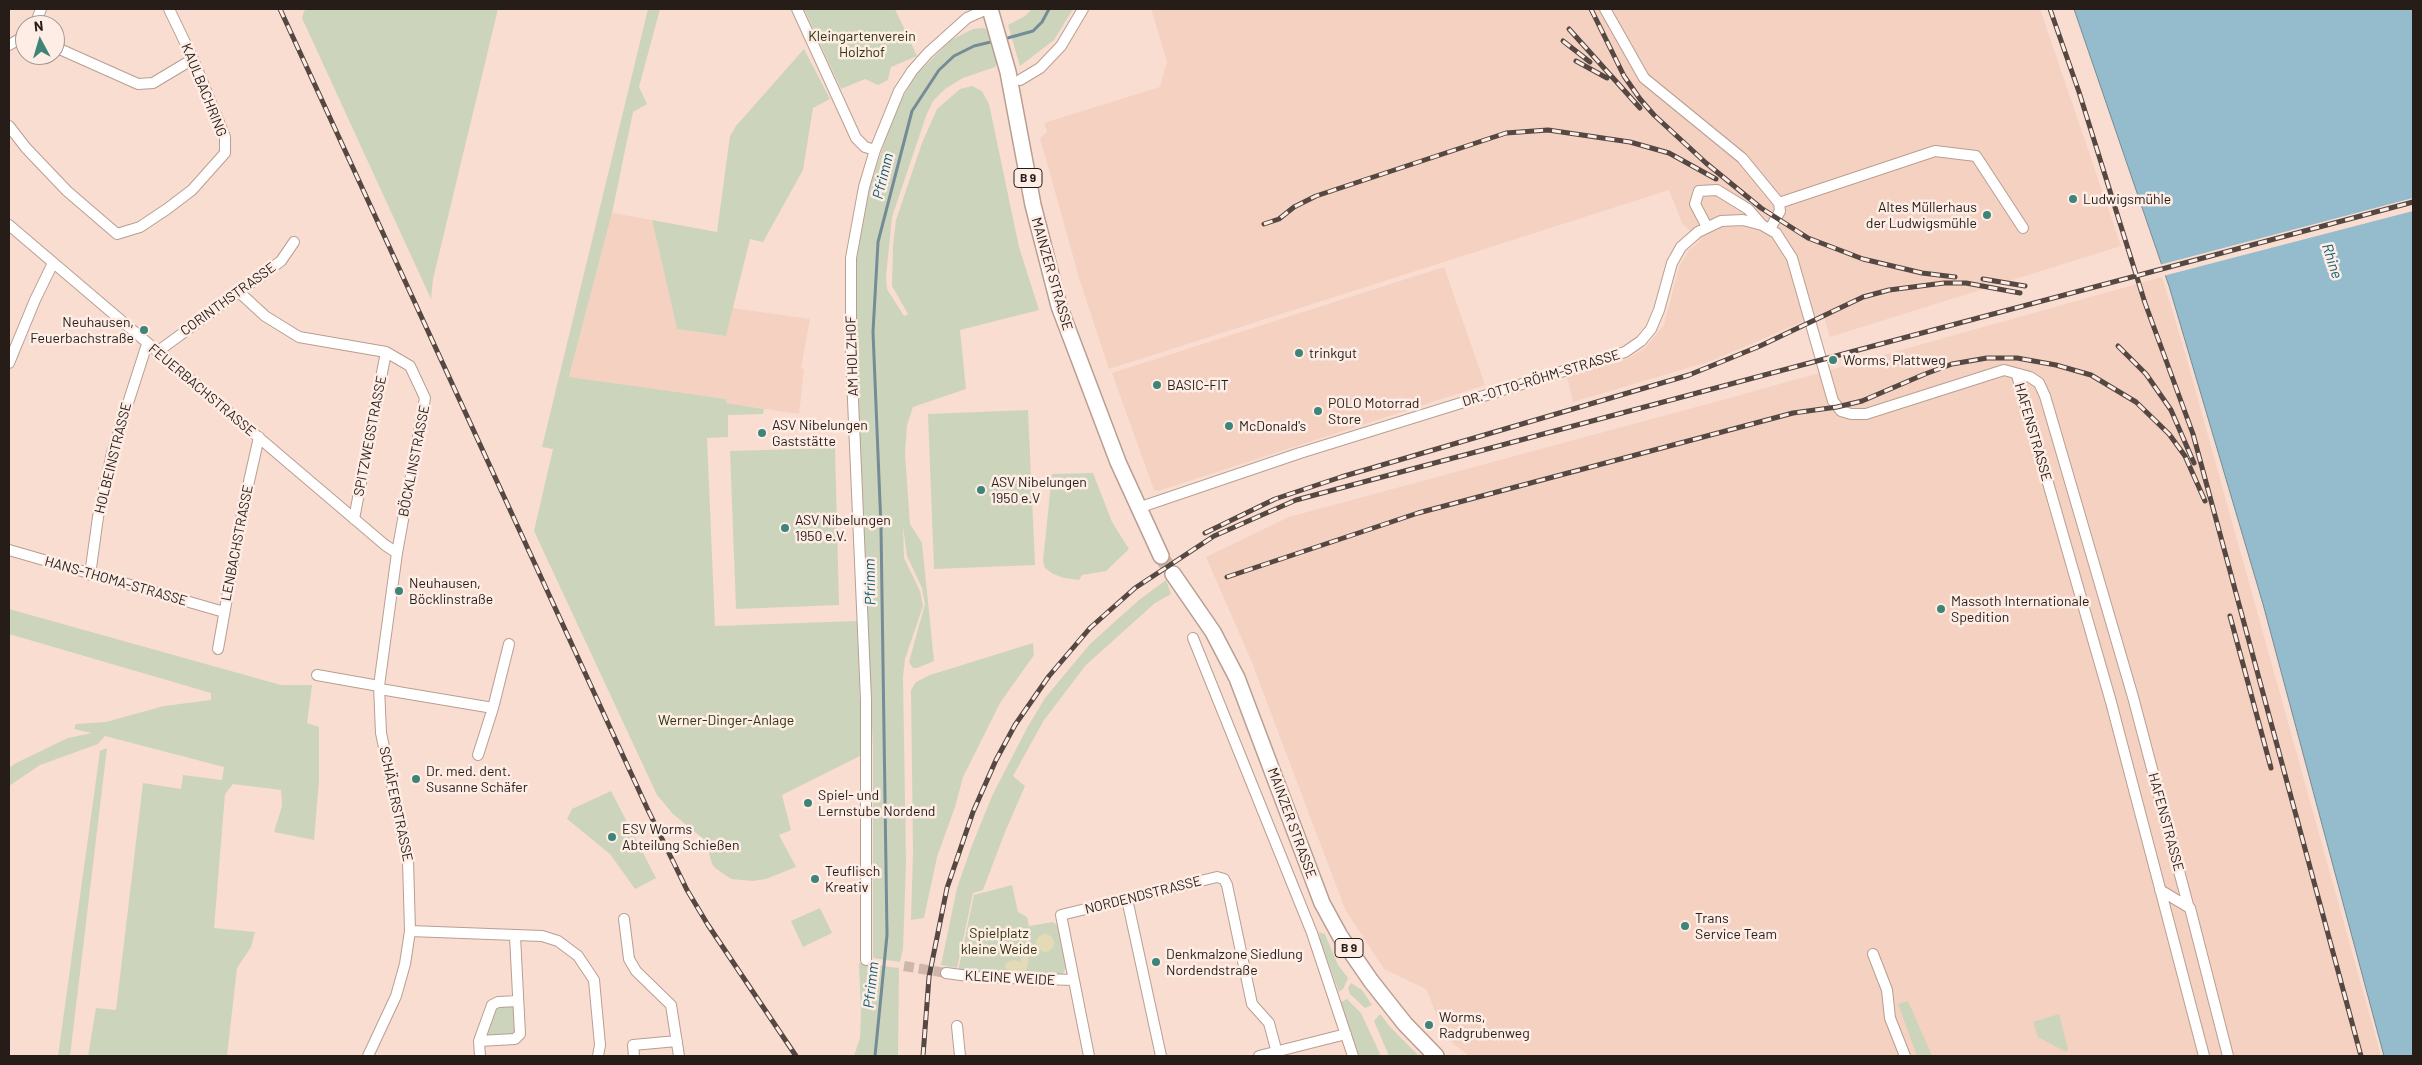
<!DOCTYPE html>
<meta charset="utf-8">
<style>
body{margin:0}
#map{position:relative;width:2422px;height:1065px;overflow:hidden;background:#f9ddd0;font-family:Barlow,sans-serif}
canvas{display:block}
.frame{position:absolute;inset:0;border:10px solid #261c18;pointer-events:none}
.north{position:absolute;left:15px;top:15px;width:50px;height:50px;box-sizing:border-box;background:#feede5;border:1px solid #a89993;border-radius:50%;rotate:354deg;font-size:14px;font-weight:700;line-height:20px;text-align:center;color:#261c18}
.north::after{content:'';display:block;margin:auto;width:18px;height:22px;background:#3f8479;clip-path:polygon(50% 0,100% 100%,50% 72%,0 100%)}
</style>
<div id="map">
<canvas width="2422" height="1065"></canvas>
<div class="frame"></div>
<div class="north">N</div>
</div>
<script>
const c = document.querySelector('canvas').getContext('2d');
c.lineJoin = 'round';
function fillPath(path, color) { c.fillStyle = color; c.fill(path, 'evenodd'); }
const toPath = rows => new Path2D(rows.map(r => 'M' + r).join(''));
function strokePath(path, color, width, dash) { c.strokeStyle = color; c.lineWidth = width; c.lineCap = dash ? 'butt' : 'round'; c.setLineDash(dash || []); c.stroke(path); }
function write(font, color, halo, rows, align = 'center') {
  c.font = font + ' Barlow,sans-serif'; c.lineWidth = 5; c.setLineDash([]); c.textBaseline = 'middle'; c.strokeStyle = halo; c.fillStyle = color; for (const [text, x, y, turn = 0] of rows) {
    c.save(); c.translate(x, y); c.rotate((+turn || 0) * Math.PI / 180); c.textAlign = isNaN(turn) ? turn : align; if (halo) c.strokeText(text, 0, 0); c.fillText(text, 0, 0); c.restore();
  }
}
fillPath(toPath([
 [1151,9,2040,9,2121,246,1830,337,1823,313,1711,361,1573,402,1567,377,1629,358,1645,348,1664,325,1679,267,1689,250,1700,241,1682,223,1669,190,1109,369,1080,281,1040,138,1047,132,1044,123,1160,87,1167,61],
 [612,213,652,220,677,329,726,336,732,308,810,319,801,368,804,370,799,414,726,403,726,399,569,378],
 [1444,267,1485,385,1158,491,1154,490,1112,373],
 [2162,277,2185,353,2381,1056,2232,1056,2231,1054,2223,1056,1469,1056,1453,1043,1446,1037,1426,989,1384,969,1345,909,1251,660,1206,557,1289,517,1737,396]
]), '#f4d1c1');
fillPath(toPath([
 [309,9,498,9,433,279,431,299,302,18,304,11],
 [648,9,660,9,639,87,647,104,633,112,612,213,569,377,726,399,726,403,764,409,763,414,728,415,728,437,707,438,715,626,857,621,862,755,782,795,791,830,779,835,796,867,766,879,753,881,731,879,715,868,712,864,706,841,673,814,657,795,534,531,553,449,542,447],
 [804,9,895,9,917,56,891,67,888,80,878,85,865,79,841,89],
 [1032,9,1073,9,1054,40,1020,66,1008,25,1025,16],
 [984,28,989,32,997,63,995,67,963,78,945,89,933,101,926,116,892,217,886,277,887,289,904,316,908,314,892,286,893,245,896,220,922,143,937,109,960,89,972,86,982,91,989,104,1019,247,1039,310,960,330,966,389,913,407,907,425,905,454,910,524,922,543,934,661,917,668,913,668,909,662,925,604,922,588,907,556,903,526,904,558,920,591,923,606,905,659,903,677,906,862,903,949,900,962,873,958,873,747,860,457,856,287,857,244,869,189,895,111,903,97,916,75,951,40,973,29],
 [804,49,830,99,813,108,803,170,763,242,750,239,726,336,677,329,652,220,717,232,730,136,736,126],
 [1028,410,1035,565,934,569,928,414],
 [835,448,839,605,736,609,730,451],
 [1093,473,1112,522,1129,549,1106,571,1082,575,1079,580,1064,578,1053,574,1045,568,1043,561,1052,474],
 [1166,580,1171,594,1155,603,1086,665,1044,720,1013,776,1025,786,1005,832,983,890,973,893,957,968,941,965,957,888,971,848,992,796,1027,728,1045,698,1090,644,1139,600],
 [9,609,281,685,312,685,307,723,319,727,319,781,314,840,274,832,282,806,281,790,233,784,225,794,214,928,255,932,251,947,237,968,227,1056,88,1056,96,1008,116,1010,143,783,181,789,183,775,222,780,224,767,105,736,98,744,40,765,9,786,9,768,16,763,68,738,92,733,74,729,76,724,106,722,164,706,211,700,211,693,9,634],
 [1033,643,1034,655,1000,703,963,777,955,807,937,857,924,918,911,920,913,853,911,690,916,682,930,675],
 [107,748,70,1056,58,1056,100,751],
 [611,791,656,878,635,889,610,854,567,819,572,809],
 [1012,885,1018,912,1027,917,1029,926,1053,922,1058,926,1066,968,1062,975,958,971,974,895],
 [820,908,832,933,803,947,791,921],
 [1319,932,1325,934,1338,965,1348,978,1343,989,1339,992,1320,939],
 [859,963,899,968,898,1056,854,1056,860,1038,861,1016],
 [1351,983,1362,990,1372,1005,1365,1008,1350,994,1348,988],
 [1347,999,1361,1013,1381,1056,1358,1056,1341,1002],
 [1908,1001,1932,1056,1917,1056,1898,1004],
 [499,1005,515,1006,517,1029,513,1035,488,1037,486,1035,492,1011],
 [1380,1014,1391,1028,1419,1056,1389,1056,1374,1021],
 [2059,1014,2068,1049,2066,1052,2038,1037,2033,1022]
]), '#cdd4bc');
fillPath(toPath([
 '1036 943a9 9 0 1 1 18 0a9 9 0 1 1-18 0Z',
 [1026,956,1029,960,1025,972,1019,974,1005,968,1006,963,1014,960,1020,962,1022,957]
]), '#e4dab5');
const water = toPath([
 [2074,9,2413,9,2413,1056,2384,1056,2263,604,2169,286,2074,9]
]);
fillPath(water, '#94bccc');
strokePath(water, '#738c96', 1);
fillPath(toPath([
 [2413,198,2413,211,2163,276,2159,265]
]), '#f9ddd0');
strokePath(toPath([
 [1004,39,1033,31,1042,22,1049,9],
 [875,1056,887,935,881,527,873,332,878,242,912,111,939,70,954,56,974,46,995,41]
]), '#738c96', 3);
strokePath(toPath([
 [904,966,946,973]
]), '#cfb6ab', 10, [10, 5]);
strokePath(toPath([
 [1161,556,1173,574]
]), '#cfb6ab', 15, [15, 8]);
const minor = toPath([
 [797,9,856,138,865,147,875,150],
 [1605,9,1644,78,1742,158,1779,203],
 [35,25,41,9],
 [9,45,25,36],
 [55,47,138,84,153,83,193,59],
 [1020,80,1040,68,1061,46,1083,9],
 [9,126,26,148,67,191,117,234,140,227,167,209,192,190,225,153,225,137,193,59,169,9],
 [9,225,385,545,397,553],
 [1707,227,1695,204,1699,191,1717,190,1748,209,1761,224],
 [1770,229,1780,211,1779,203,1935,151,1976,156,2023,228],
 [239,292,265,316,299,337,386,352,410,366,425,398,397,553,379,686,381,733,408,860,410,931,405,964,396,996,368,1056],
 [157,352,281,261,294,242],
 [9,363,35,300,53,263],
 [2017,375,2111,702,2204,1056],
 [1138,508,1300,453,1625,352,1641,341,1651,329,1659,310,1672,263,1681,247,1698,232,1721,221,1743,220,1762,225,1776,233,1792,258,1833,401,1841,411,1851,414,1866,414,2004,370,2030,377,2039,383,2045,396,2133,697,2188,905],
 [354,519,386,352],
 [9,550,224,612],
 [90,575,98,517,112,453,147,344],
 [1193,638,1312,933,1353,1056],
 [218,649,243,508,259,437],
 [317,675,379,686],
 [380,689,493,708],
 [478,755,493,708,509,644],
 [2160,890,2190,908,2228,1056],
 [1127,899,1161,1056],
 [624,919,629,959,636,971,671,1005,679,1056],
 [410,931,542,936,558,941,578,956,594,980,600,1045,598,1056],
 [1873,954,1887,990,1890,1018,1905,1056],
 [866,960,866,700,851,354,851,258,864,187,875,150,899,91,912,71,928,53,967,18,987,9],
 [946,973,976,977,1074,980],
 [957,1026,960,1056],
 [479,1041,492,1005,498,1002,518,1001],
 [480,1056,479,1041,515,1039,520,1034,515,936],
 [634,1056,633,1045,677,1041],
 [1089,1056,1061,915,1217,877,1224,879,1227,885,1252,1004,1269,1023,1277,1053],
 [1259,1056,1346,1034]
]);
const primary = toPath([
 [990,9,1008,72,1033,205,1059,306,1118,462,1161,556],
 [1173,574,1213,632,1237,678,1322,903,1340,936,1371,981,1405,1024,1436,1056]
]);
strokePath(minor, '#b99e92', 12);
strokePath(primary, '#b99e92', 18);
strokePath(minor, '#fff', 10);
strokePath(primary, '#fff', 15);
const rail = toPath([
 [280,9,647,808,687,890,708,925,796,1056],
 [1591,9,1624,76,1640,99,1654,115,1706,163,1761,208,1808,238,1863,259,1922,273,1955,277],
 [2050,9,2079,92,2145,303,2193,434,2361,1056],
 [1569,29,1640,108],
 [1563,41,1590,62],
 [1576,61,1607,78],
 [1264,224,1279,219,1294,207,1316,196,1506,133,1548,130,1630,142,1669,153,1716,179],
 [1983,279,2025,286],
 [2118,346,2146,374,2171,410,2194,463],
 [1205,533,1275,499,1341,477,1689,375,1760,346,1863,297,1889,290,1944,283,1966,283,2020,293],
 [1227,577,1418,513,1793,413,1837,407,1862,401,1925,374,1952,364,1987,358,2017,358,2056,365,2091,375,2136,402,2169,434,2185,456,2205,501],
 [2230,616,2271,768],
 [923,1056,929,977,947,888,973,812,996,760,1015,725,1049,676,1090,628,1135,588,1214,536,1296,500,1337,489,2413,202]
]);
strokePath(rail, '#554741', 5);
strokePath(rail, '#feede5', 3, [9]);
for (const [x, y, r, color] of [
 [2073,199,5,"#3f8479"],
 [1987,215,5,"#3f8479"],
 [144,330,5,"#3f8479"],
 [1299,353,5,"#3f8479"],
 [1833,360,5,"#3f8479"],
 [1157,385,5,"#3f8479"],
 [1318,411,5,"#3f8479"],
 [1229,426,5,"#3f8479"],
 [762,433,5,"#3f8479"],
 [981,490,5,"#3f8479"],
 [785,528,5,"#3f8479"],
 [399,591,5,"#3f8479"],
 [1941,609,5,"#3f8479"],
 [416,779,5,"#3f8479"],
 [808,803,5,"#3f8479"],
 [612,837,5,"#3f8479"],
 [815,879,5,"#3f8479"],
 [1685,926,5,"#3f8479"],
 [1156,962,5,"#3f8479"],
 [1429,1025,5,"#3f8479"]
]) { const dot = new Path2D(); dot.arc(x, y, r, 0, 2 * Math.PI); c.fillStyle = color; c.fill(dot); strokePath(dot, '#feede5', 2); }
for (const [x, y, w] of [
 [1028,178,28],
 [1349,948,28]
]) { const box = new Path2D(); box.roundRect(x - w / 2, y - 9.5, w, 19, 4); c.fillStyle = '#feede5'; c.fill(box); strokePath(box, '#261c18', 1); }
write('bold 12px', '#261c18', null, [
 ["B 9",1028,178],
 ["B 9",1349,948]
]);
write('14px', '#2d350b', '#feede5', [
 ["Kleingartenverein",862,36],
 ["Holzhof",862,52],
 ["Werner-Dinger-Anlage",726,720],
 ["Spielplatz",999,933],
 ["kleine Weide",999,949]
]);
write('14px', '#261c18', '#feede5', [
 ["KAULBACHRING",204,90,68],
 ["MAINZER STRASSE",1052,274,74],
 ["CORINTHSTRASSE",228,299,-36],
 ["AM HOLZHOF",852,356,-92],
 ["DR.-OTTO-RÖHM-STRASSE",1541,378,-17],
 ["FEUERBACHSTRASSE",202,390,40],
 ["HAFENSTRASSE",2033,432,74],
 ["SPITZWEGSTRASSE",370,436,-79],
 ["HOLBEINSTRASSE",113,458,-76],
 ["BÖCKLINSTRASSE",414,461,-79],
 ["LENBACHSTRASSE",237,543,-79],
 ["HANS-THOMA-STRASSE",116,581,16],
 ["SCHÄFERSTRASSE",396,804,78],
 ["HAFENSTRASSE",2166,822,75],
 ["MAINZER STRASSE",1292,823,70],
 ["NORDENDSTRASSE",1143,895,-14],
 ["KLEINE WEIDE",1010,978,3]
]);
write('14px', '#261c18', '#feede5', [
 ["Ludwigsmühle",2083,199],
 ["Altes Müllerhaus",1977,207,"right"],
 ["der Ludwigsmühle",1977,223,"right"],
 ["Neuhausen,",134,322,"right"],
 ["Feuerbachstraße",134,338,"right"],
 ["trinkgut",1309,353],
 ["Worms, Plattweg",1843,360],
 ["BASIC-FIT",1167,385],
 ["POLO Motorrad",1328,403],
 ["Store",1328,419],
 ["ASV Nibelungen",772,425],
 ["Gaststätte",772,441],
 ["McDonald's",1239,426],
 ["ASV Nibelungen",991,482],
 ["1950 e.V",991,498],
 ["ASV Nibelungen",795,520],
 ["1950 e.V.",795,536],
 ["Neuhausen,",409,583],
 ["Böcklinstraße",409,599],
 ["Massoth Internationale",1951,601],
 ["Spedition",1951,617],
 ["Dr. med. dent.",426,771],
 ["Susanne Schäfer",426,787],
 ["Spiel- und",818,795],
 ["Lernstube Nordend",818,811],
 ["ESV Worms",622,829],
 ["Abteilung Schießen",622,845],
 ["Teuflisch",825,871],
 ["Kreativ",825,887],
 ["Trans",1695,918],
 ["Service Team",1695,934],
 ["Denkmalzone Siedlung",1166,954],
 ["Nordendstraße",1166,970],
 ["Worms,",1439,1017],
 ["Radgrubenweg",1439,1033]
], 'left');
write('italic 15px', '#0e5c74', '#feede5', [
 ["Pfrimm",883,176,-76],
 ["Rhine",2332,261,72],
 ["Pfrimm",870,582,-91],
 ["Pfrimm",871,985,-84]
]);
</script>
